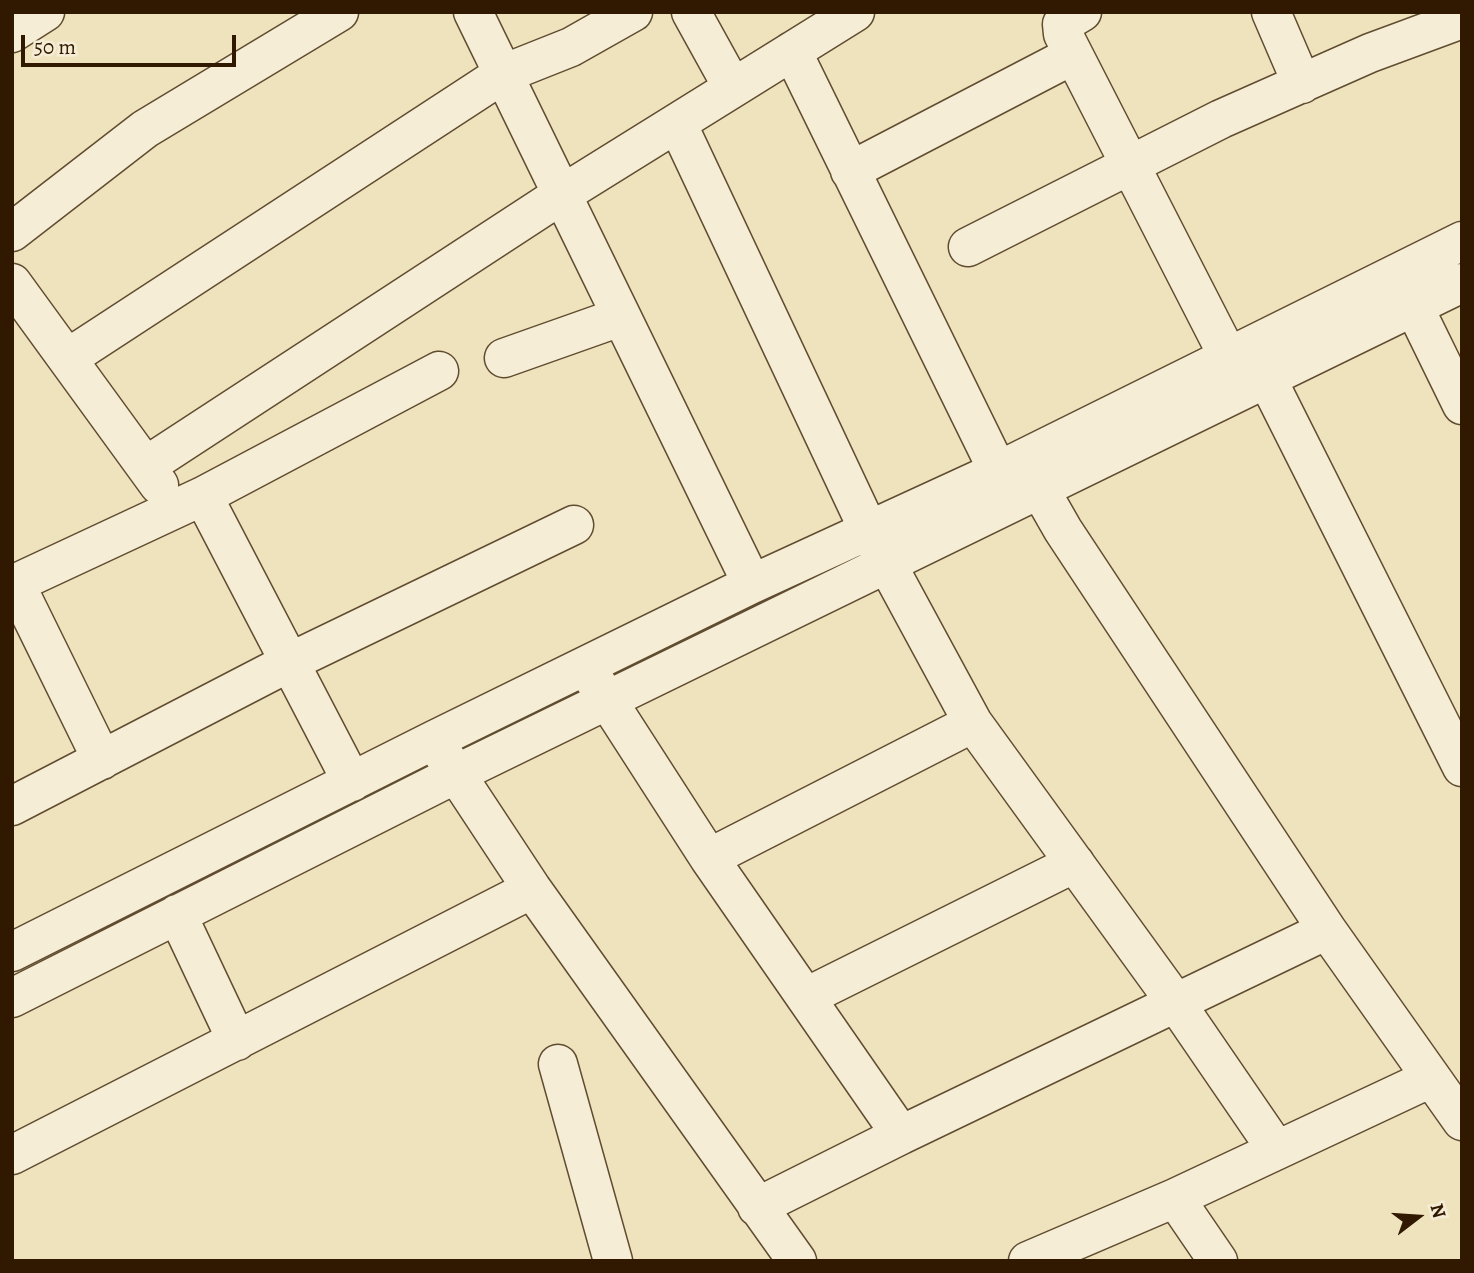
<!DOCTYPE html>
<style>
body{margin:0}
#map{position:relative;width:1474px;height:1273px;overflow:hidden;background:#efe3be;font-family:Alegreya,serif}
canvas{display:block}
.frame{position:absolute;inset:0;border:14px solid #301900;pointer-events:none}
.north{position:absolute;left:1383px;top:1182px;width:70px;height:70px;-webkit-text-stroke:5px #f5edd5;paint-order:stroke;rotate:73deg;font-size:19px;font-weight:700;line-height:28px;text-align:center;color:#301900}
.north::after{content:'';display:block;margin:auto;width:24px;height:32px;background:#301900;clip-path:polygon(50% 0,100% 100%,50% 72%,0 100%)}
.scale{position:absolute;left:21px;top:35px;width:215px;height:32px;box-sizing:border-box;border:4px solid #301900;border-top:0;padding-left:9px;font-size:21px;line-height:24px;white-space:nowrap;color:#301900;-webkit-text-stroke:5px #f5edd5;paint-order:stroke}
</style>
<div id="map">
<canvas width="1474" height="1273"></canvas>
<div class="frame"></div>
<div class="north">N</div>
<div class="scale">50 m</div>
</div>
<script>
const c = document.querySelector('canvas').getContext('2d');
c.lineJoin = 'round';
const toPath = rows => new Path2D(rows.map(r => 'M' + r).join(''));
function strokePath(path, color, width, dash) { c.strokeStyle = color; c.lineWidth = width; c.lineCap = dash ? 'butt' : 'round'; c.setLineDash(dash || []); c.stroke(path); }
const minor = toPath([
 [473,12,752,584],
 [691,12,733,88,855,12],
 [1082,12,1062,24,1063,34,1228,356],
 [1271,12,1302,84],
 [12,33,45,12],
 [792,51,998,471],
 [677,123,869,531,973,723,1176,1003,1276,1149],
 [850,171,1073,55],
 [12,232,145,129,339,12],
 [968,247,1221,119,1370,53,1462,19],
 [12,283,159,485],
 [1414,307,1462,405],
 [1256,357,1462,767],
 [68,358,503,74,571,47,633,12],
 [504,358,620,317],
 [146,466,561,195,733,88],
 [1027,467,1063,530,1327,930,1462,1121],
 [203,496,352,782],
 [15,583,102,760],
 [12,585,203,496,439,371],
 [595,681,709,858,901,1135,1327,930],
 [443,754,532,889,797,1261],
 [12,806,288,663,574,525],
 [709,858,973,723],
 [177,914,237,1041],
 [12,952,434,740,752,584,998,471,1462,241],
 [806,997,1075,863],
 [12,998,456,774,1462,283],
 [558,1064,613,1261],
 [12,1155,532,889],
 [1175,1198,1218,1261],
 [757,1207,901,1135],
 [1028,1261,1175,1198,1431,1078]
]);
strokePath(minor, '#604c30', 41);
strokePath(minor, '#f5edd5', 38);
</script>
